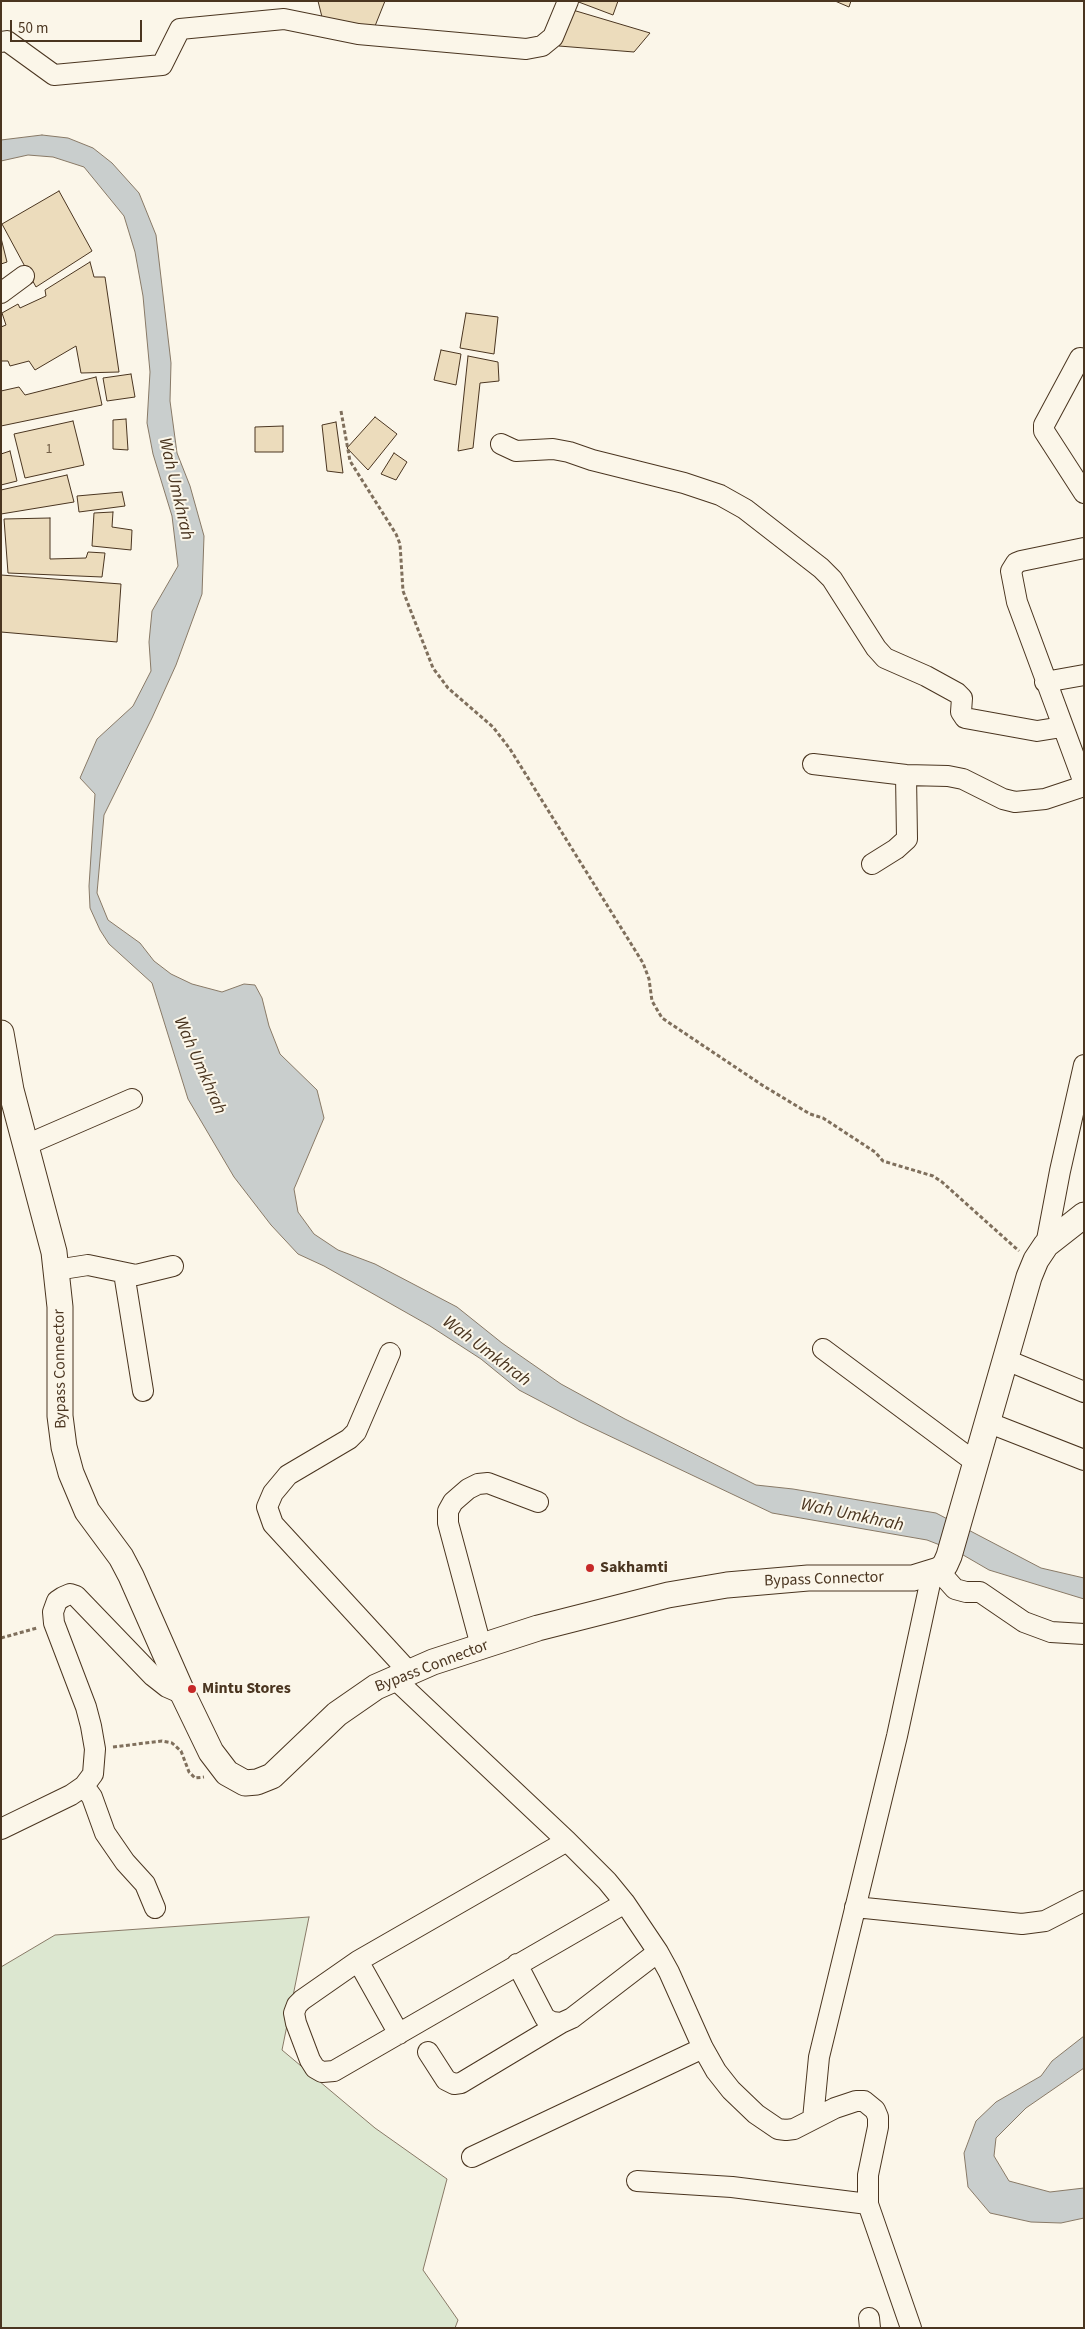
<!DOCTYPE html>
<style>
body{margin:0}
#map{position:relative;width:1085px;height:2329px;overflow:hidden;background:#fbf6e9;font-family:"Source Sans 3",sans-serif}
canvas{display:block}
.frame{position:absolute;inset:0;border:2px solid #4a3520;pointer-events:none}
.scale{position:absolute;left:10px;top:20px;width:132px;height:22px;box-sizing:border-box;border:2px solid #4a3520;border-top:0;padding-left:6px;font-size:15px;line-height:18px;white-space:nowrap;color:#4a3520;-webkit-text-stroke:4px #fbf6e9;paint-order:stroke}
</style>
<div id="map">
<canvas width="1085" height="2329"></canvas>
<div class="frame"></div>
<div class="scale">50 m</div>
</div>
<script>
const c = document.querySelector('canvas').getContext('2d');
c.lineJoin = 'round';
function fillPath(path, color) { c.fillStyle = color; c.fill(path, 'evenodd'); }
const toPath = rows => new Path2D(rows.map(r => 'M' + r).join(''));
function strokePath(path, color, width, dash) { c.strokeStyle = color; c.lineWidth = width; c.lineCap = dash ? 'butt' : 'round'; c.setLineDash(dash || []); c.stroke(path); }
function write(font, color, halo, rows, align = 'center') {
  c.font = font + ' "Source Sans 3",sans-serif'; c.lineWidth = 4; c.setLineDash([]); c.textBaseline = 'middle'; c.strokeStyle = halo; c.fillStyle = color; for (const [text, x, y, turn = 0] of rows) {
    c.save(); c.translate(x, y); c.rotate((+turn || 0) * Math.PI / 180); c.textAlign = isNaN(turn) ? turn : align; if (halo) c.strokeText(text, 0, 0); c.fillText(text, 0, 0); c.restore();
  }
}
const green = toPath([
 [309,1917,282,2050,375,2128,447,2179,423,2270,458,2320,455,2328,1,2328,1,1967,55,1935,309,1917]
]);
fillPath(green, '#dce7d0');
strokePath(green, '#887966', 1);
const water = toPath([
 [42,135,68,138,93,148,112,163,139,193,156,235,171,363,170,401,177,453,190,486,204,536,202,594,176,665,152,718,104,815,97,893,108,920,140,943,154,961,171,974,192,984,222,992,244,984,255,985,262,998,269,1026,280,1054,317,1090,324,1118,294,1189,298,1212,314,1234,338,1250,375,1264,457,1307,502,1343,561,1384,625,1419,756,1485,793,1489,936,1513,1041,1568,1084,1578,1084,1599,989,1570,958,1552,927,1540,772,1513,580,1422,519,1390,481,1359,430,1326,324,1266,298,1254,271,1225,234,1177,188,1099,152,983,109,944,100,930,90,908,89,886,95,794,80,778,97,739,133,706,151,671,149,642,152,611,178,566,172,516,153,454,147,423,150,372,143,296,135,252,124,216,84,167,53,157,28,155,1,161,1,140,42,135],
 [1084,2036,1084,2068,1026,2108,996,2138,994,2156,1009,2181,1050,2192,1084,2188,1084,2218,1061,2223,1031,2222,990,2213,968,2187,964,2153,976,2121,996,2102,1041,2076,1052,2061,1084,2036]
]);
fillPath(water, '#c9cecd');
strokePath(water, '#887966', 1);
const building = toPath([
 [318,1,385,1,375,26,323,21,318,1],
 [576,1,618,1,613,15,576,1],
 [835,1,851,1,849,7,835,1],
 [566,8,650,33,634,52,559,46,566,8],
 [59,191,92,251,36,287,2,224,59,191],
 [1,238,7,262,1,264,1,238],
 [90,262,94,277,105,277,119,372,81,373,76,346,35,370,29,361,10,366,8,361,1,361,1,327,6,325,2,313,18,304,20,308,46,296,45,290,90,262],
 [466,313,498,317,494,354,460,348,466,313],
 [441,350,461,354,456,385,434,380,441,350],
 [468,356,498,362,499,381,480,383,473,448,458,451,468,356],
 [131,374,135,397,107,401,103,378,131,374],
 [96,377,102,405,1,426,1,391,19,387,25,395,96,377],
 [375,417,397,434,368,470,347,448,375,417],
 [126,419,128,450,113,449,113,420,126,419],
 [73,421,84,465,25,478,14,434,73,421],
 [336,422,343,473,327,471,322,425,336,422],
 [283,426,283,452,255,452,255,427,283,426],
 [10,451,17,481,1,485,1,454,10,451],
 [394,453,407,462,396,480,381,474,394,453],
 [67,475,74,502,1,514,1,490,67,475],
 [122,492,125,506,79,512,77,496,122,492],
 [113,512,112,527,132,530,131,550,92,546,94,513,113,512],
 [50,518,50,559,86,558,88,552,105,553,102,577,8,573,4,519,50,518],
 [1,575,121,584,117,642,1,632,1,575]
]);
fillPath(building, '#ecdcbc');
strokePath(building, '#4a3520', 1);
const minor = toPath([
 [1,42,7,41,54,75,162,65,180,29,284,19,358,34,526,49,542,46,553,37,568,1],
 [1,293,24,276],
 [1080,358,1044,425,1044,431,1084,493],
 [501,444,516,451,553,449,569,452,592,460,684,483,720,495,745,509,821,568,832,579,876,648,885,658,926,676,957,693,962,698,961,712,965,718,1037,731,1062,727],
 [1084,548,1021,561,1016,563,1011,571,1017,602,1084,783],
 [1045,682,1084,675],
 [813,764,906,775,948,776,963,779,1003,799,1015,802,1045,799,1084,786],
 [872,864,896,849,907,839,906,775],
 [26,1145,132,1099],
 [1046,1245,1060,1171,1084,1065],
 [56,1270,88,1265,136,1275,173,1266],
 [124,1273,143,1391],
 [823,1349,975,1462],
 [390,1353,356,1432,349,1439,288,1475,273,1493,267,1507,273,1524,409,1672],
 [1004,1359,1084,1392],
 [987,1422,1084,1460],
 [942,1568,946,1579,955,1589,966,1592,980,1592,1024,1622,1051,1632,1084,1634],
 [481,1646,448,1523,448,1511,453,1502,468,1489,478,1484,488,1483,538,1502],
 [394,1678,567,1841,607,1881,625,1903,658,1952,669,1972,703,2048,716,2071,731,2090,756,2114,778,2129,786,2130,794,2129,835,2108,856,2101,864,2101,875,2110,878,2117,878,2127,868,2175,868,2204,911,2328],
 [84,1786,92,1797,105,1833,125,1862,145,1884,155,1908],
 [1,1829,71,1795,84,1786,93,1774,95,1749,91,1726,86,1707,54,1623,53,1612,57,1601,63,1597,70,1594,76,1596,153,1676,167,1687,183,1694],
 [567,1841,358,1961,302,2000,297,2005,294,2013,296,2023,310,2060,315,2068,322,2072,334,2071,625,1903],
 [855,1907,1022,1924,1045,1921,1084,1901],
 [358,1961,399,2034],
 [517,1964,545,2018,552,2022,561,2023,572,2018,658,1952],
 [428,2052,446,2080,454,2084,461,2083,561,2023],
 [813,2119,819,2057,897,1736,932,1574],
 [472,2157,703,2048],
 [637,2181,732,2187,868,2204],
 [869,2318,870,2328]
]);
const major = toPath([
 [1,1033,11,1090,54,1252,60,1307,60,1416,64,1447,71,1473,87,1511,121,1557,131,1576,183,1694,211,1752,227,1773,245,1783,257,1782,272,1776,337,1714,376,1687,433,1662,538,1628,668,1595,727,1585,808,1578,913,1578,939,1570,945,1565,949,1556,1029,1277,1036,1260,1046,1245,1084,1215]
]);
strokePath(minor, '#4a3520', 22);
strokePath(major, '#4a3520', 27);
strokePath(toPath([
 [341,411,350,461,396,534,400,544,403,591,433,668,448,688,493,727,510,749,643,963,649,979,652,1001,662,1018,762,1085,810,1114,823,1118,875,1152,883,1161,933,1176,942,1182,1019,1251],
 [1,1638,37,1628],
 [113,1747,162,1741,172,1743,181,1751,189,1772,195,1778,204,1777]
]), '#7f6f5c', 3, [4, 2.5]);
strokePath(minor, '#fbf6e9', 20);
strokePath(major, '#fbf6e9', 25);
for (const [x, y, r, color] of [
 [590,1568,5,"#c62828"],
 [192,1689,5,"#c62828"]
]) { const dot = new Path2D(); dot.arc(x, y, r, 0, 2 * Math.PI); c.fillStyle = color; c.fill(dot); strokePath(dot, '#fbf6e9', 2); }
write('14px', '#725f47', null, [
 ["1",49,450]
]);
write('16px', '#4a3520', '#fbf6e9', [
 ["Bypass Connector",61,1369,-91],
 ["Bypass Connector",824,1580,-2],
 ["Bypass Connector",432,1667,-21]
]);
write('bold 16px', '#4a3520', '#fbf6e9', [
 ["Sakhamti",600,1568],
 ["Mintu Stores",202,1689]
], 'left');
write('italic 18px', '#4a3520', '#fbf6e9', [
 ["Wah Umkhrah",175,489,77],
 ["Wah Umkhrah",199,1066,66],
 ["Wah Umkhrah",486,1352,37],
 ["Wah Umkhrah",852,1516,12]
]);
</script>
